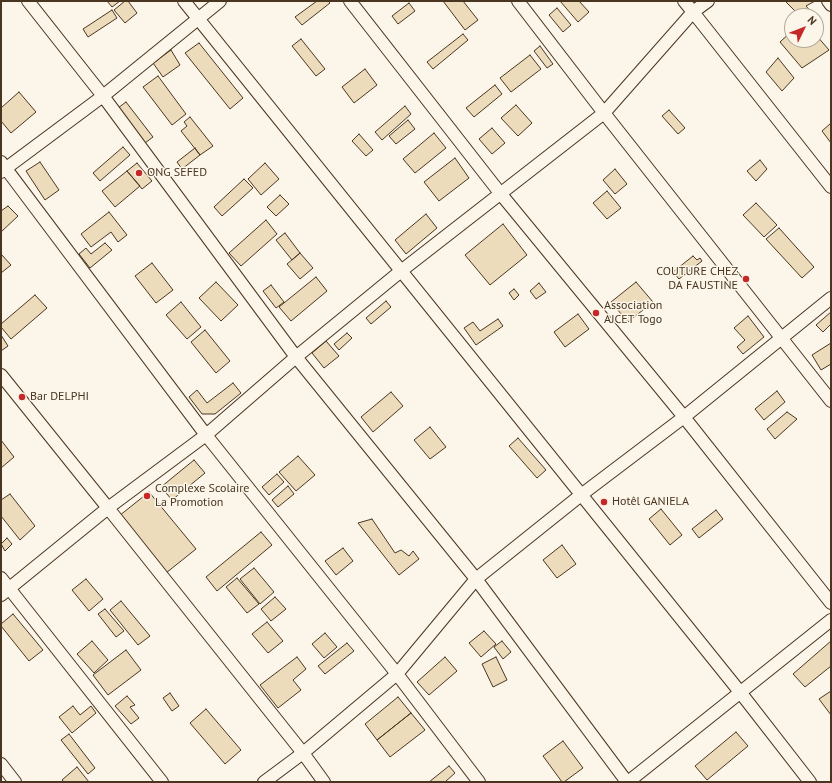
<!DOCTYPE html>
<meta charset="utf-8">
<style>
body{margin:0}
#map{position:relative;width:832px;height:783px;overflow:hidden;background:#fbf6e9;font-family:"PT Sans",sans-serif}
canvas{display:block}
.frame{position:absolute;inset:0;border:2px solid #4a3520;pointer-events:none}
.north{position:absolute;left:784px;top:8px;width:40px;height:40px;box-sizing:border-box;background:#fbf6e9;border:1px solid #b4a999;border-radius:50%;rotate:47deg;font-size:11px;font-weight:700;line-height:16px;text-align:center;color:#4a3520}
.north::after{content:'';display:block;margin:auto;width:14px;height:18px;background:#c62828;clip-path:polygon(50% 0,100% 100%,50% 72%,0 100%)}
</style>
<div id="map">
<canvas width="832" height="783"></canvas>
<div class="frame"></div>
<div class="north">N</div>
</div>
<script>
const c = document.querySelector('canvas').getContext('2d');
c.lineJoin = 'round';
function fillPath(path, color) { c.fillStyle = color; c.fill(path, 'evenodd'); }
const toPath = rows => new Path2D(rows.map(r => 'M' + r).join(''));
function strokePath(path, color, width, dash) { c.strokeStyle = color; c.lineWidth = width; c.lineCap = dash ? 'butt' : 'round'; c.setLineDash(dash || []); c.stroke(path); }
function write(font, color, halo, rows, align = 'center') {
  c.font = font + ' "PT Sans",sans-serif'; c.lineWidth = 3; c.setLineDash([]); c.textBaseline = 'middle'; c.strokeStyle = halo; c.fillStyle = color; for (const [text, x, y, turn = 0] of rows) {
    c.save(); c.translate(x, y); c.rotate((+turn || 0) * Math.PI / 180); c.textAlign = isNaN(turn) ? turn : align; if (halo) c.strokeText(text, 0, 0); c.fillText(text, 0, 0); c.restore();
  }
}
const building = toPath([
 [107,1,120,1,112,7,107,1],
 [125,1,128,1,137,13,125,23,114,10,125,1],
 [317,1,328,1,330,3,302,25,295,17,317,1],
 [443,1,463,1,478,20,465,30,443,1],
 [560,1,579,1,589,12,578,22,560,1],
 [785,1,815,1,806,6,813,14,810,16,794,16,797,13,785,1],
 [409,3,415,11,398,24,392,16,409,3],
 [557,8,571,25,563,32,549,15,557,8],
 [112,10,117,18,88,37,83,29,112,10],
 [792,31,792,40,802,40,805,44,809,40,816,40,816,35,829,50,802,68,780,42,792,31],
 [463,34,468,40,433,69,427,62,463,34],
 [301,39,325,69,316,76,292,46,301,39],
 [199,43,243,98,230,109,185,53,199,43],
 [540,46,553,64,547,68,534,51,540,46],
 [171,50,180,65,163,77,153,63,171,50],
 [530,55,541,69,511,92,500,78,530,55],
 [778,58,794,78,782,91,766,72,778,58],
 [365,69,377,85,354,103,342,87,365,69],
 [158,76,186,114,172,125,143,87,158,76],
 [495,85,502,94,474,117,466,108,495,85],
 [19,92,36,112,11,133,1,121,1,108,19,92],
 [126,102,153,137,145,143,118,108,126,102],
 [516,105,532,123,518,136,501,118,516,105],
 [405,106,411,114,382,140,375,132,405,106],
 [669,110,685,128,678,134,662,116,669,110],
 [190,117,213,146,200,155,181,131,187,126,184,122,190,117],
 [408,120,415,129,396,144,389,136,408,120],
 [831,123,831,143,822,131,831,123],
 [492,128,505,143,492,154,479,139,492,128],
 [434,133,446,148,415,173,403,159,434,133],
 [359,134,373,150,366,156,352,141,359,134],
 [123,147,130,155,100,181,93,173,123,147],
 [195,148,200,155,182,169,177,162,195,148],
 [455,158,469,178,439,201,424,182,455,158],
 [760,160,767,169,756,181,747,171,760,160],
 [40,162,59,190,45,200,26,171,40,162],
 [137,163,152,181,142,189,127,171,137,163],
 [265,163,279,179,261,195,248,179,265,163],
 [615,169,627,184,615,194,603,180,615,169],
 [127,171,140,186,115,207,102,191,127,171],
 [244,179,253,188,222,216,214,207,244,179],
 [607,191,621,208,607,219,593,203,607,191],
 [280,195,289,204,276,216,267,207,280,195],
 [756,203,777,225,764,237,743,215,756,203],
 [8,206,18,216,1,232,1,211,8,206],
 [109,212,127,235,118,242,111,232,91,247,81,234,109,212],
 [426,214,437,228,406,254,395,240,426,214],
 [266,220,277,234,241,266,229,253,266,220],
 [503,224,527,255,490,285,465,255,503,224],
 [779,228,814,267,802,278,766,239,779,228],
 [285,233,300,253,292,260,276,240,285,233],
 [105,243,112,250,90,268,79,254,86,248,91,254,105,243],
 [300,253,313,268,300,279,287,264,300,253],
 [1,254,11,265,1,273,1,254],
 [693,256,697,260,700,258,702,261,679,279,673,272,693,256],
 [152,263,173,290,156,303,135,276,152,263],
 [316,277,327,291,291,321,279,307,316,277],
 [216,282,238,305,221,321,199,298,216,282],
 [636,282,653,302,628,322,611,302,636,282],
 [539,283,546,292,536,299,530,291,539,283],
 [271,285,284,302,276,308,263,291,271,285],
 [514,289,519,295,514,300,509,293,514,289],
 [35,295,47,308,11,339,1,327,1,324,35,295],
 [386,301,391,307,371,324,366,318,386,301],
 [181,302,201,327,187,339,166,315,181,302],
 [831,312,831,324,823,332,816,325,831,312],
 [578,314,589,329,565,347,554,332,578,314],
 [748,316,764,337,743,354,737,347,745,340,734,328,748,316],
 [498,319,503,326,476,345,464,328,473,322,480,331,498,319],
 [205,330,230,361,216,373,191,342,205,330],
 [347,333,352,338,339,350,334,344,347,333],
 [1,335,8,346,1,351,1,335],
 [326,341,339,356,324,368,312,353,326,341],
 [831,343,831,364,821,370,812,355,831,343],
 [233,383,241,393,215,414,202,414,189,397,197,390,207,403,233,383],
 [777,391,785,402,764,420,755,409,777,391],
 [391,392,403,406,373,432,361,417,391,392],
 [787,412,797,419,775,439,767,429,787,412],
 [430,427,446,447,430,459,414,440,430,427],
 [518,438,546,470,537,478,509,446,518,438],
 [1,440,14,457,1,468,1,440],
 [298,456,315,475,296,491,279,472,298,456],
 [194,460,205,473,172,500,161,487,194,460],
 [277,474,284,482,269,495,262,487,277,474],
 [288,486,294,494,278,507,272,500,288,486],
 [149,492,196,549,166,573,119,516,149,492],
 [10,494,35,526,20,540,1,516,1,500,10,494],
 [661,509,682,535,670,545,649,519,661,509],
 [716,510,723,519,699,538,692,529,716,510],
 [372,519,395,553,401,550,409,556,413,551,419,559,399,575,358,523,372,519],
 [261,532,272,545,217,591,206,577,261,532],
 [7,538,12,544,5,551,1,544,7,538],
 [562,545,576,564,557,578,543,560,562,545],
 [343,548,353,561,336,575,325,561,343,548],
 [254,568,274,592,260,604,240,579,254,568],
 [237,578,259,604,247,613,226,587,237,578],
 [86,579,103,599,89,611,72,590,86,579],
 [275,597,286,609,271,621,261,609,275,597],
 [121,601,150,636,138,645,110,610,121,601],
 [105,609,124,631,116,637,98,614,105,609],
 [13,614,43,650,29,661,1,626,1,624,13,614],
 [267,622,283,641,268,653,252,634,267,622],
 [484,631,496,644,481,657,469,643,484,631],
 [325,633,337,647,324,658,312,644,325,633],
 [92,641,108,660,94,673,77,654,92,641],
 [502,641,511,652,503,659,494,647,502,641],
 [831,641,831,666,805,687,793,674,831,641],
 [347,643,354,651,325,674,318,666,347,643],
 [126,650,141,670,108,695,93,675,126,650],
 [297,657,306,669,293,680,301,690,278,708,260,685,297,657],
 [445,657,457,671,429,695,417,682,445,657],
 [496,657,507,680,493,687,482,664,496,657],
 [831,691,831,715,819,699,831,691],
 [170,693,179,706,172,711,163,698,170,693],
 [127,696,135,705,130,707,139,718,131,724,115,706,127,696],
 [398,697,411,713,377,740,365,724,398,697],
 [73,706,80,715,91,706,96,713,72,733,59,717,73,706],
 [206,709,241,750,225,764,190,723,206,709],
 [411,713,425,730,390,757,377,740,411,713],
 [736,732,748,746,707,780,695,766,736,732],
 [69,734,95,768,88,774,61,740,69,734],
 [563,741,583,768,564,782,562,782,543,756,563,741],
 [449,766,455,773,445,782,429,782,449,766],
 [77,767,89,782,64,782,62,780,77,767]
]);
fillPath(building, '#ecdcbc');
strokePath(building, '#4a3520', 1);
const street = toPath([
 [28,1,103,96,296,357,476,579,627,782],
 [184,1,740,692,810,782],
 [350,1,500,193,684,417,831,603],
 [518,1,604,113,831,401],
 [708,1,693,12,831,187],
 [828,1,831,5],
 [1,162,206,435,397,674,479,782],
 [1,172,103,96,220,1],
 [1,375,108,508,206,435,296,357,401,271,604,113,693,12,684,1],
 [1,578,162,782],
 [1,595,108,508,303,753,324,782],
 [1,764,15,782],
 [264,782,303,753,397,674,476,579,581,495,684,417,831,298],
 [628,782,831,620]
]);
strokePath(street, '#4a3520', 14);
strokePath(street, '#fbf6e9', 12);
for (const [x, y, r, color] of [
 [139,173,4,"#c62828"],
 [746,279,4,"#c62828"],
 [596,313,4,"#c62828"],
 [22,397,4,"#c62828"],
 [147,496,4,"#c62828"],
 [604,502,4,"#c62828"]
]) { const dot = new Path2D(); dot.arc(x, y, r, 0, 2 * Math.PI); c.fillStyle = color; c.fill(dot); strokePath(dot, '#fbf6e9', 1.5); }
write('12px', '#4a3520', '#fbf6e9', [
 ["ONG SEFED",147,173],
 ["COUTURE CHEZ",738,272,"right"],
 ["DA FAUSTINE",738,286,"right"],
 ["Association",604,306],
 ["AJCET Togo",604,320],
 ["Bar DELPHI",30,397],
 ["Complexe Scolaire",155,489],
 ["La Promotion",155,503],
 ["Hotêl GANIELA",612,502]
], 'left');
</script>
